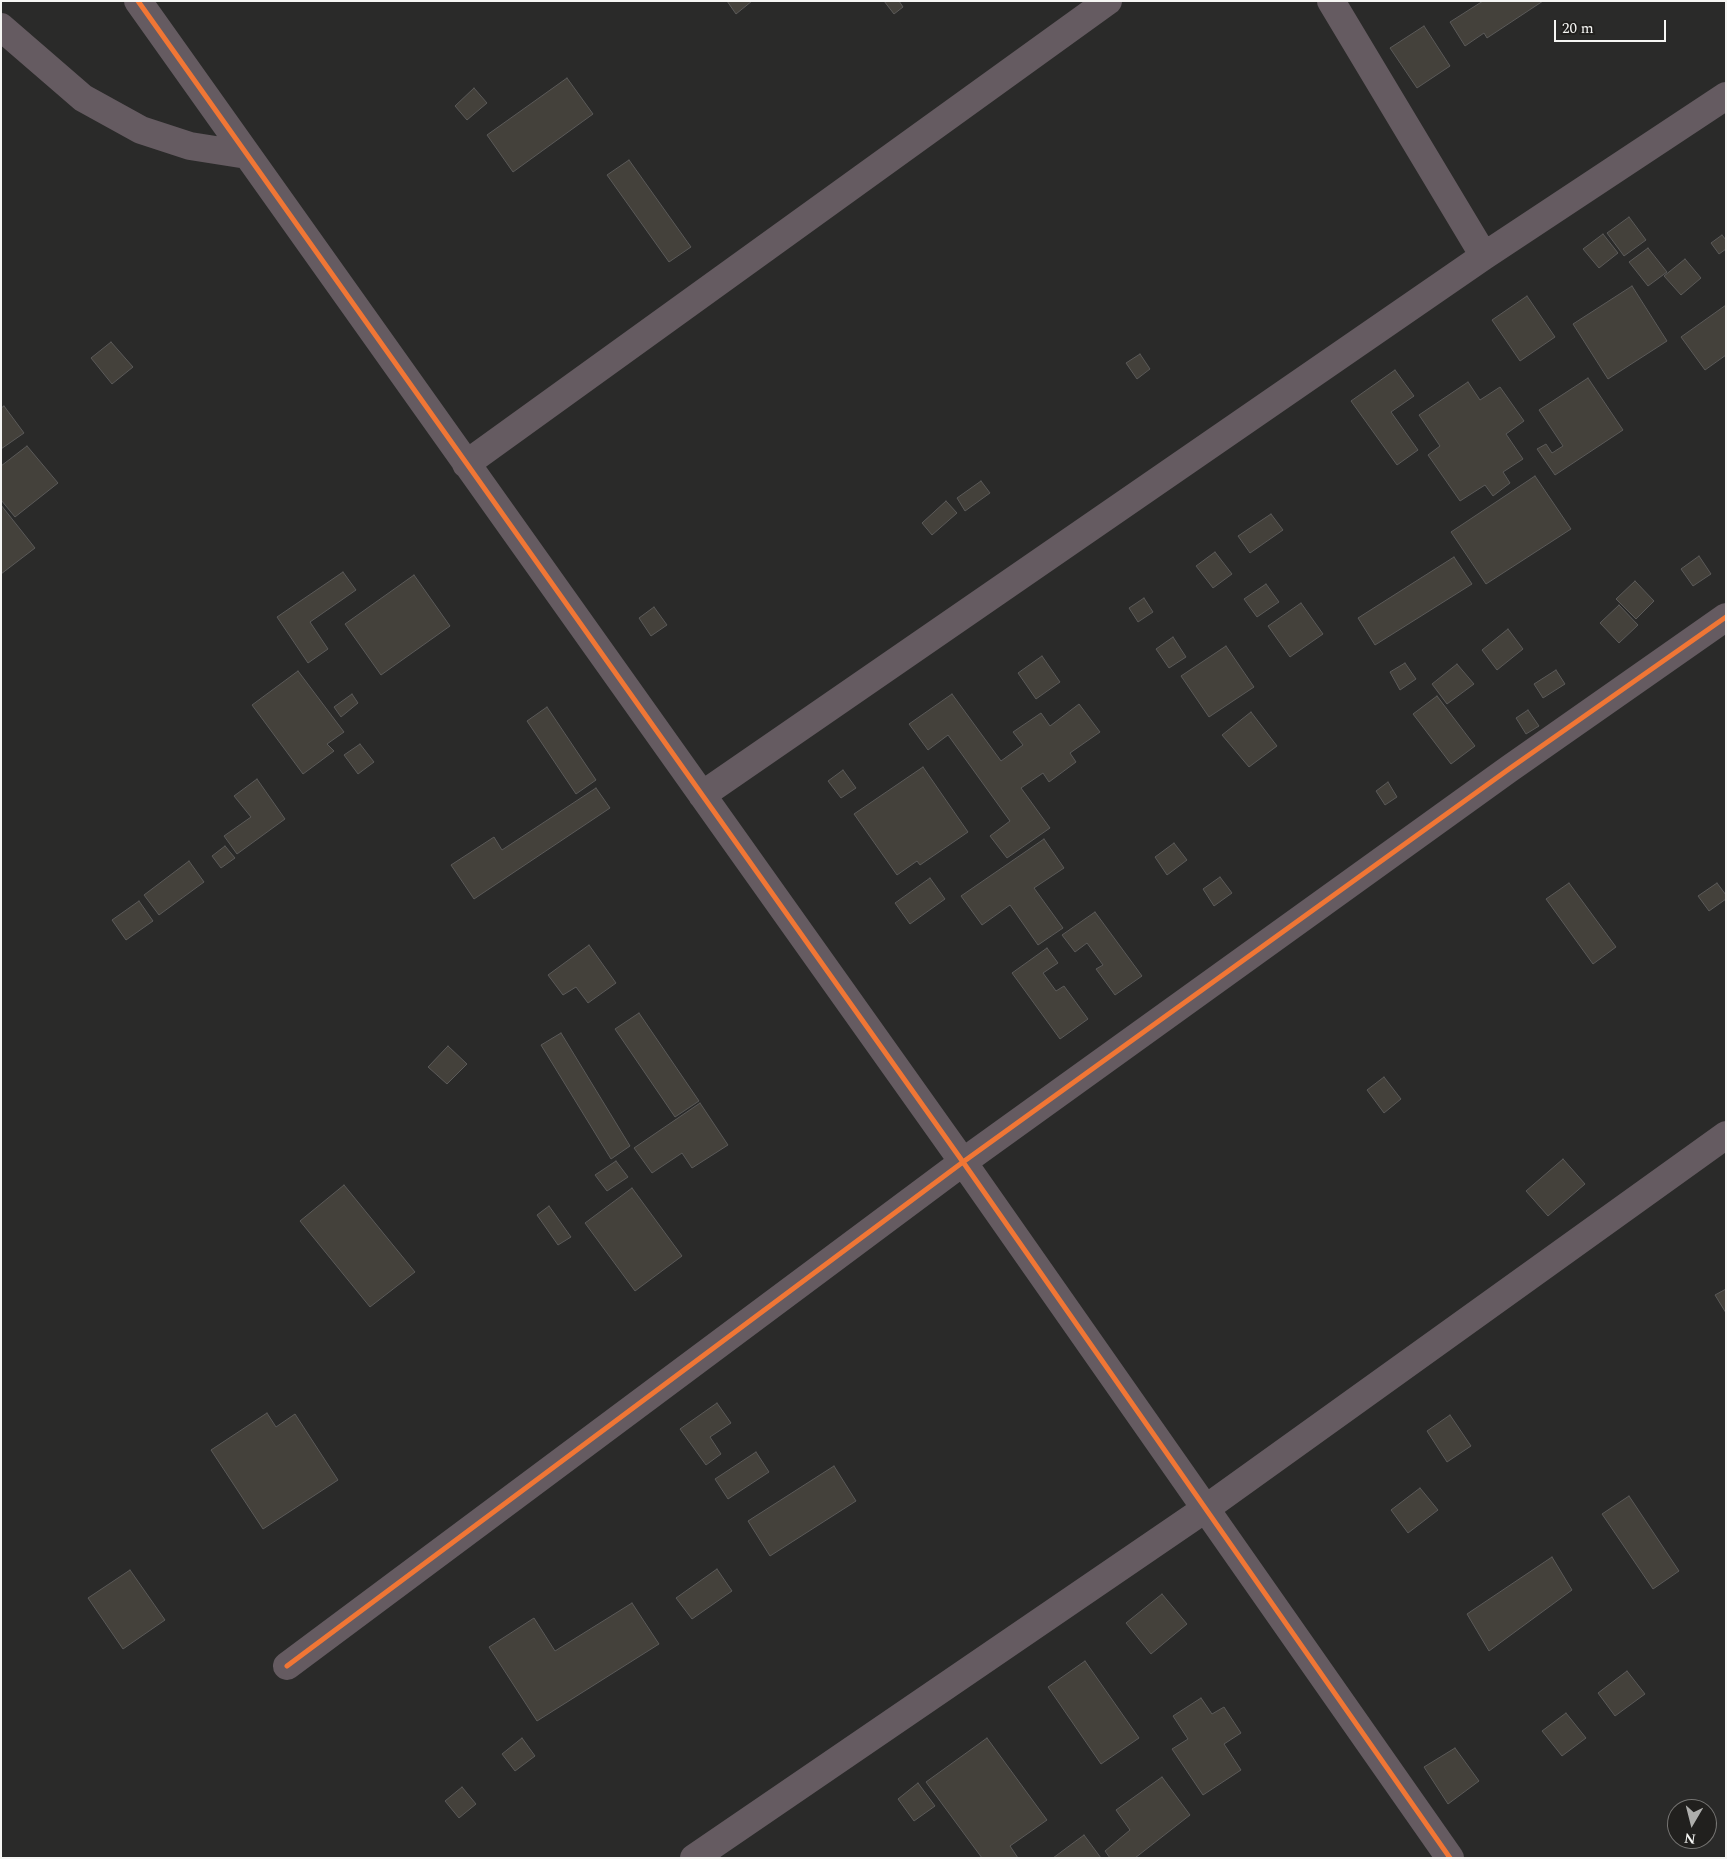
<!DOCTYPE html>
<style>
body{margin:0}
#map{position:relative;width:1727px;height:1859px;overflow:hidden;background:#2a2a29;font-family:Spectral,serif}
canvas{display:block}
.frame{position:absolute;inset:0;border:2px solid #f5f5f3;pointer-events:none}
.north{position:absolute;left:1667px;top:1799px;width:50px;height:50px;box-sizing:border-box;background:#21201e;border:1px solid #767573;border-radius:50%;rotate:188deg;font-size:14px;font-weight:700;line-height:20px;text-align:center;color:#f5f5f3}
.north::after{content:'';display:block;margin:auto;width:18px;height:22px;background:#aeaeac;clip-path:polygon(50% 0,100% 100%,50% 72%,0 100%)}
.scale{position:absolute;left:1554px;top:20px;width:112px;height:22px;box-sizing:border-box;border:2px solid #f5f5f3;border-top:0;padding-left:6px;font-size:15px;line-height:18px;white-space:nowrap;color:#f5f5f3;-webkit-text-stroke:4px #21201e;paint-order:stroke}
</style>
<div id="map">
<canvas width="1727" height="1859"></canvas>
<div class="frame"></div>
<div class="north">N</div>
<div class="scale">20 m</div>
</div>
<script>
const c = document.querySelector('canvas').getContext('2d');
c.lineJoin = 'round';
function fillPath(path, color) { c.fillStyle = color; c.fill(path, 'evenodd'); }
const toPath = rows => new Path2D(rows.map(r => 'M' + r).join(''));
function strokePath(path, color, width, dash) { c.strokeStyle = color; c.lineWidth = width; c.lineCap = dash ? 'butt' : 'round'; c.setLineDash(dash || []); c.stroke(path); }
const building = toPath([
 [727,1,752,1,736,14,727,1],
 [884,1,899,1,903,7,894,14,884,1],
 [1483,1,1543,1,1487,38,1484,33,1465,46,1450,22,1483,1],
 [1424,26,1450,66,1417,88,1390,48,1424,26],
 [567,78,593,114,513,172,487,135,567,78],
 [474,88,487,103,467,120,455,106,474,88],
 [629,160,691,247,669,262,607,175,629,160],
 [1629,217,1646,240,1624,256,1607,233,1629,217],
 [1603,234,1618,253,1599,268,1583,249,1603,234],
 [1722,235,1726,240,1726,249,1719,254,1711,243,1722,235],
 [1648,248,1667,272,1648,286,1629,262,1648,248],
 [1685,259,1701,278,1681,295,1664,276,1685,259],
 [1632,286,1667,341,1608,379,1573,324,1632,286],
 [1527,296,1555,337,1520,361,1492,320,1527,296],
 [1726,305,1726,355,1705,370,1681,337,1726,305],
 [111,342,133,367,112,384,91,358,111,342],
 [1140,354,1150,369,1137,379,1126,363,1140,354],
 [1395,370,1414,396,1391,412,1418,450,1397,465,1351,401,1395,370],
 [1588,378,1623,430,1555,475,1537,449,1546,444,1552,453,1563,446,1539,410,1588,378],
 [1468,382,1480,400,1500,387,1524,421,1506,434,1523,459,1503,472,1510,483,1493,496,1485,485,1460,501,1428,455,1440,446,1419,415,1468,382],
 [4,406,24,433,1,449,1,408,4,406],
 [27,446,58,483,15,517,1,500,1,466,27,446],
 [1535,476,1571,529,1486,584,1451,532,1535,476],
 [981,481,990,493,965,511,957,498,981,481],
 [946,501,957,513,932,535,922,523,946,501],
 [1,505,35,548,1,574,1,505],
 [1271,514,1283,530,1250,553,1238,536,1271,514],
 [1215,552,1232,574,1213,588,1196,566,1215,552],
 [1699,556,1711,574,1693,586,1681,569,1699,556],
 [1454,557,1472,584,1375,645,1358,618,1454,557],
 [343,572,356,590,310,622,328,649,308,663,277,617,343,572],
 [414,575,450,626,381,675,345,624,414,575],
 [1635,581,1654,601,1636,619,1616,599,1635,581],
 [1266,584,1279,602,1257,617,1244,599,1266,584],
 [1144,598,1153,612,1138,622,1129,608,1144,598],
 [1301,603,1323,634,1290,657,1268,626,1301,603],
 [1619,605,1638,625,1619,643,1600,623,1619,605],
 [654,607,667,625,651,636,639,618,654,607],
 [1508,629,1523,649,1497,670,1482,650,1508,629],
 [1173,637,1186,657,1169,668,1156,649,1173,637],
 [1226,646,1254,687,1209,717,1181,676,1226,646],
 [1042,656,1060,682,1036,699,1018,673,1042,656],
 [1405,663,1416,679,1400,690,1390,672,1405,663],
 [1457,664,1474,684,1447,704,1432,684,1457,664],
 [1556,670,1565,684,1543,698,1534,684,1556,670],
 [298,671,344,732,327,744,334,751,303,774,252,705,298,671],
 [352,694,358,703,341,717,334,707,352,694],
 [952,694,1001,761,1023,745,1013,732,1041,713,1050,726,1079,704,1100,732,1070,753,1076,762,1049,782,1043,773,1021,788,1050,828,1007,858,990,836,1010,821,948,735,928,750,909,724,952,694],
 [1437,696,1475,746,1451,764,1413,714,1437,696],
 [547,707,596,780,576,794,527,721,547,707],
 [1528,710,1539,726,1526,734,1516,718,1528,710],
 [1251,712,1277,746,1249,767,1222,735,1251,712],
 [360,744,374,762,358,774,344,755,360,744],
 [923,767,968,832,920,865,917,861,897,875,854,814,923,767],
 [843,770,856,788,841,798,828,781,843,770],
 [257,779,285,819,237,854,224,836,251,817,234,796,257,779],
 [1388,782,1397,797,1385,805,1376,791,1388,782],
 [596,788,610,808,474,899,451,865,494,837,502,850,596,788],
 [1044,839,1064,868,1034,888,1063,928,1038,945,1010,905,982,925,961,896,1044,839],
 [1174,843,1187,860,1167,875,1155,857,1174,843],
 [225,846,235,858,221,868,212,856,225,846],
 [189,861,204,882,159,915,144,895,189,861],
 [1220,877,1232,893,1214,906,1203,889,1220,877],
 [930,878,945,899,910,924,895,903,930,878],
 [1569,883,1616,947,1593,964,1546,899,1569,883],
 [1717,883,1726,895,1726,899,1709,911,1698,896,1717,883],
 [139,901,153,921,126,940,112,920,139,901],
 [1095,912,1142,976,1115,995,1096,969,1103,965,1087,943,1075,952,1062,935,1095,912],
 [589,945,616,983,588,1003,576,987,563,995,548,975,589,945],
 [1047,948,1058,963,1043,973,1056,991,1064,986,1088,1019,1060,1039,1012,973,1047,948],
 [639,1013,699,1101,675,1117,615,1029,639,1013],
 [561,1033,630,1146,611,1159,541,1045,561,1033],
 [448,1046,467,1064,447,1084,428,1067,448,1046],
 [1384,1077,1401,1099,1384,1113,1367,1090,1384,1077],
 [700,1103,728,1145,692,1168,682,1153,652,1173,634,1148,700,1103],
 [1563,1159,1585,1184,1548,1216,1526,1191,1563,1159],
 [616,1161,628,1177,607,1191,595,1175,616,1161],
 [344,1185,415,1272,370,1307,300,1221,344,1185],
 [632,1188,682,1256,635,1291,585,1223,632,1188],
 [549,1206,571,1237,558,1245,537,1215,549,1206],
 [1726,1289,1726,1313,1715,1295,1726,1289],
 [717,1403,731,1423,710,1437,721,1454,706,1465,680,1429,717,1403],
 [267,1413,276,1427,295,1414,338,1480,263,1529,211,1450,267,1413],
 [1450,1415,1471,1446,1447,1462,1427,1431,1450,1415],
 [756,1452,769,1472,728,1499,715,1479,756,1452],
 [834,1466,856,1501,770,1556,748,1521,834,1466],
 [1420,1488,1438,1510,1408,1533,1391,1510,1420,1488],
 [1629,1496,1679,1571,1653,1589,1602,1514,1629,1496],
 [1552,1557,1572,1590,1489,1651,1467,1614,1552,1557],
 [717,1569,732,1591,692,1619,676,1598,717,1569],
 [130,1570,165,1620,123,1649,88,1598,130,1570],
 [1162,1594,1187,1624,1151,1654,1126,1623,1162,1594],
 [632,1603,659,1644,537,1721,489,1647,534,1618,555,1651,632,1603],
 [1085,1661,1139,1738,1101,1764,1048,1687,1085,1661],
 [1627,1671,1645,1694,1615,1716,1598,1693,1627,1671],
 [1201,1698,1212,1714,1224,1707,1241,1733,1224,1744,1241,1770,1203,1795,1172,1749,1188,1739,1173,1716,1201,1698],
 [1566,1713,1586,1738,1562,1756,1542,1731,1566,1713],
 [522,1738,535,1756,515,1771,502,1754,522,1738],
 [987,1738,1047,1820,1010,1846,1018,1858,982,1858,926,1782,987,1738],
 [1455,1748,1479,1781,1448,1804,1424,1767,1455,1748],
 [1162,1777,1190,1815,1135,1858,1110,1858,1105,1851,1130,1830,1116,1810,1162,1777],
 [918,1783,935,1806,914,1821,898,1799,918,1783],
 [462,1787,476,1804,459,1818,445,1801,462,1787],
 [1084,1835,1101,1858,1053,1858,1084,1835]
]);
fillPath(building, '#44413b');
strokePath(building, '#5b5a59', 1);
strokePath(toPath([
 [138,1,963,1162,1450,1858],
 [1331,1,1484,256],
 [1,27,83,98,141,130,190,146,247,155],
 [466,464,1108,1],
 [702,795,1484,256,1726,96],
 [287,1666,963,1162,1509,769,1726,617],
 [694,1858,1205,1509,1726,1135]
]), '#655b61', 28);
strokePath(toPath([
 [138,1,963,1162,1450,1858],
 [287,1666,963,1162,1509,769,1726,617]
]), '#f07635', 5);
</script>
